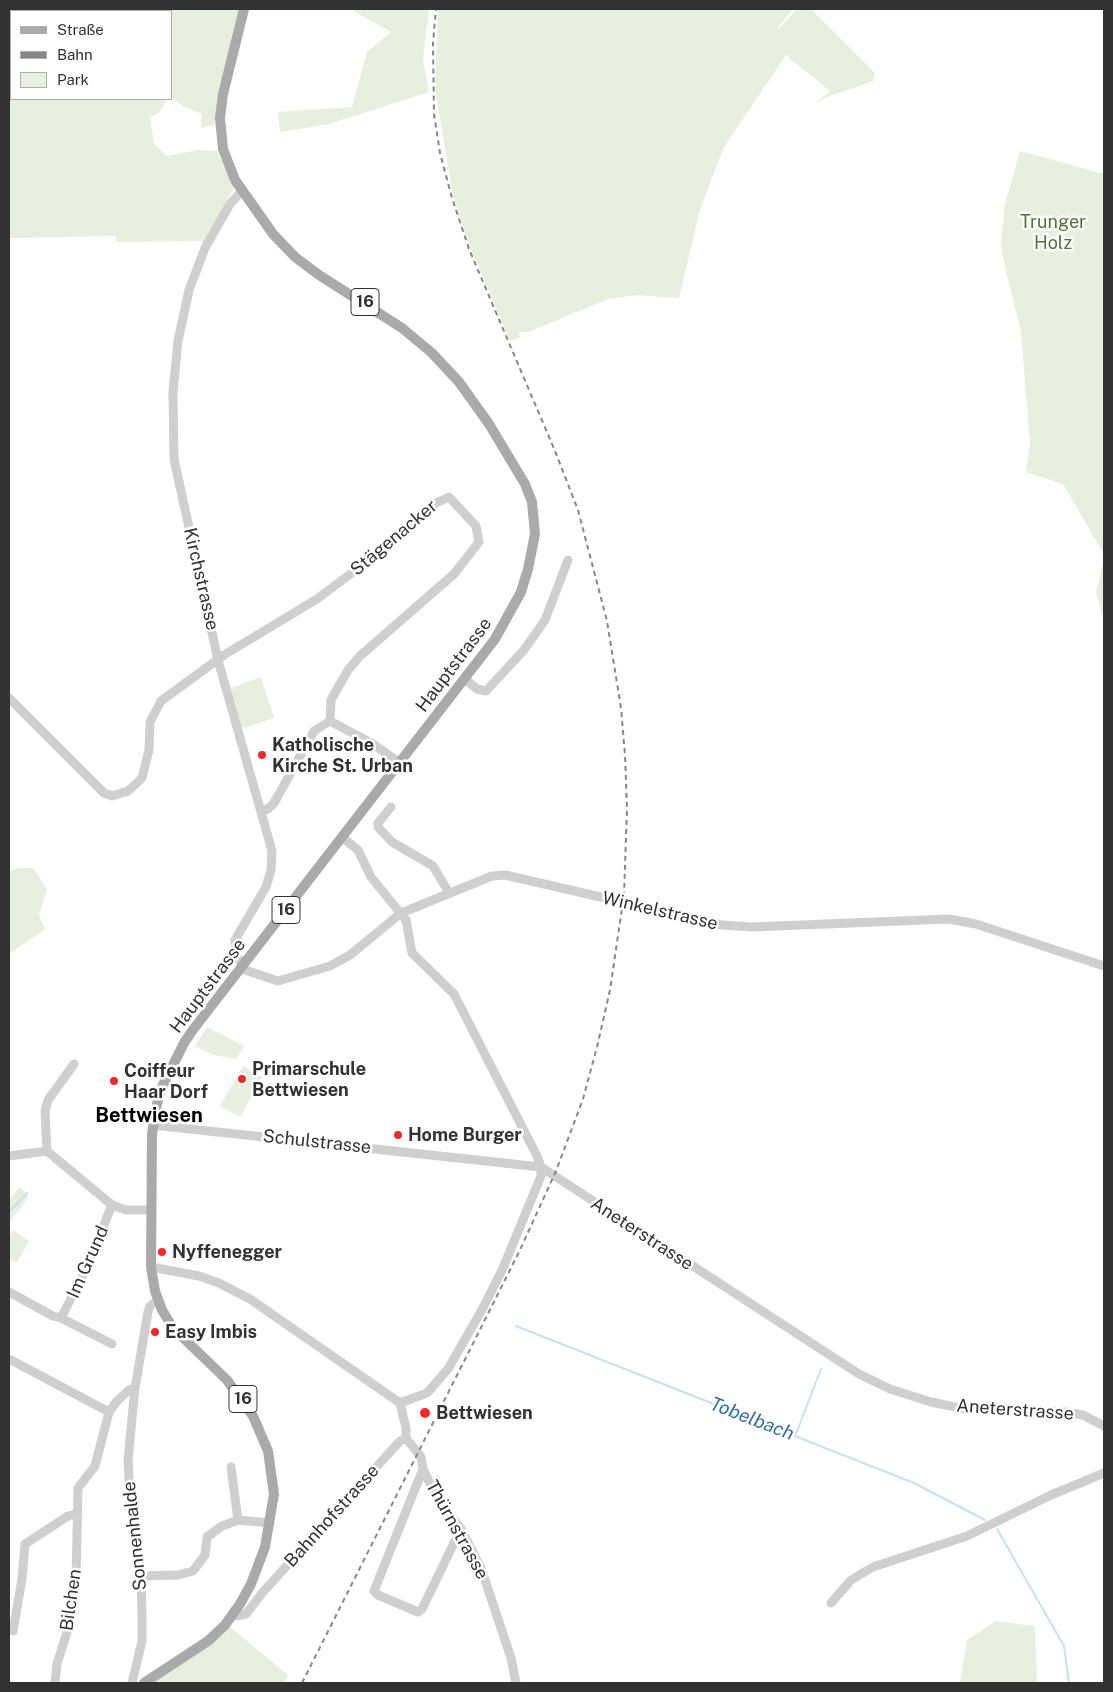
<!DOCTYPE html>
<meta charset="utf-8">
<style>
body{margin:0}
#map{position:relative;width:1113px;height:1692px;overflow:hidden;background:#fff;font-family:"Public Sans",sans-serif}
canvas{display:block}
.frame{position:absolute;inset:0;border:10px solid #323232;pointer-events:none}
.legend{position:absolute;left:10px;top:10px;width:162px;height:90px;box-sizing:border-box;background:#fff;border:1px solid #adadad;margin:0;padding:6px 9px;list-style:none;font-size:15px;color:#323232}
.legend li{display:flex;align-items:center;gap:10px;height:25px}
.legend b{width:25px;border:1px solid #adadad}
</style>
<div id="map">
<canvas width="1113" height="1692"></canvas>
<div class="frame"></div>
<ul class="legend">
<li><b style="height:6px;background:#aaa"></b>Straße</li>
<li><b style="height:6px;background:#878787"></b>Bahn</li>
<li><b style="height:14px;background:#e7efdf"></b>Park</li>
</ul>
</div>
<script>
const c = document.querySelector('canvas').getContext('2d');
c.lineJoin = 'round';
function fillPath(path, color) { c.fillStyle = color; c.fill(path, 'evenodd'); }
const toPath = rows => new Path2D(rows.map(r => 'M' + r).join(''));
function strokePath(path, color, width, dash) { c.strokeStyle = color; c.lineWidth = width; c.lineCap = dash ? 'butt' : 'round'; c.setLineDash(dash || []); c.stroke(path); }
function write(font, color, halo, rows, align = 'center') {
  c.font = font + ' "Public Sans",sans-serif'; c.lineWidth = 5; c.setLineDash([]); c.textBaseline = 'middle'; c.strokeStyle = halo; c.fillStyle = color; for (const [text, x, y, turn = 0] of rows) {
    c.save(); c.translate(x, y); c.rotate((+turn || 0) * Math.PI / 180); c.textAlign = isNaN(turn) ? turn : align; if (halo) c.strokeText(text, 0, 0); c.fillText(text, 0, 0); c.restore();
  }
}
fillPath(toPath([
 [113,9,241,9,214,125,201,128,202,114,183,106,171,97,171,11,113,11],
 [350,9,429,9,423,60,429,92,329,124,280,132,278,112,352,107,367,52,391,32],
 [438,9,793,9,778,27,779,29,797,9,811,9,875,73,873,81,827,97,815,104,830,91,786,55,724,147,700,209,679,298,637,295,608,299,528,332,518,332,520,337,510,341,467,240,453,196,435,88],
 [9,72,11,73,11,99,167,99,160,112,150,117,154,144,167,156,197,150,217,151,234,187,208,241,116,242,116,236,9,238],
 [1020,151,1104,174,1104,554,1063,484,1026,472,1030,444,1021,331,1003,259,1001,242,1005,204],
 [1104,560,1104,620,1096,592],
 [261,677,274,718,244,728,241,726,231,688],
 [18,868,33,868,47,889,39,915,45,929,9,954,9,872],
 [207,1027,244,1046,236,1059,213,1055,195,1046],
 [243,1066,262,1077,240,1117,220,1106],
 [19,1187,29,1196,9,1223,9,1200],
 [13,1230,29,1241,17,1263,9,1259,9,1235],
 [996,1621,1035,1626,1037,1683,960,1683,967,1640],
 [230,1627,288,1675,284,1683,153,1683,214,1642]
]), '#e7efdf');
strokePath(toPath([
 [9,1212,27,1193],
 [516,1326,914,1483,985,1520],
 [796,1434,821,1369],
 [997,1529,1064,1646,1069,1683]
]), '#cadff0', 2);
strokePath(toPath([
 [242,191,230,204,205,248,189,290,178,341,173,392,174,459,218,660,272,851,271,870,266,887,235,940,237,956,245,970,278,981,330,966,350,955,401,913,492,876,505,875,722,925,752,927,949,919,976,924,1104,966],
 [465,679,477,689,486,691,524,650,545,620,568,560],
 [9,698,104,793,112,796,128,791,142,778,149,750,150,722,161,701,224,655,317,599,385,548,436,503,449,497,476,526,479,542,454,574,360,656,348,670,331,700,330,721],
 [391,807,378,823,378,827,392,842,433,866,449,893],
 [262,810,268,809,274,803,314,731,330,721,373,744,400,763],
 [343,838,358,850,371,877,406,920,412,953,454,994,537,1156,541,1167,541,1176,503,1268,484,1306,448,1369,427,1393,400,1403],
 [153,1125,541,1167,822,1350,859,1374,890,1389,931,1402,965,1409,1065,1412,1083,1415,1104,1426],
 [47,1151,45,1111,48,1100,74,1064],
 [9,1156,47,1151,112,1205,126,1210,151,1210],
 [151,1267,199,1276,219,1283,250,1299,400,1403,406,1428,406,1438,400,1441,263,1592,246,1614,237,1616,234,1613],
 [9,1292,53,1316,61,1318,87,1267,112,1205],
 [61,1318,112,1344],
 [9,1359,109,1412],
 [406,1438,421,1457,423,1469,436,1496,461,1529,481,1568,511,1658,516,1683],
 [231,1467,238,1520],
 [423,1469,374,1591,378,1595,418,1612,422,1609,455,1541,463,1534],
 [141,1576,178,1575,193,1571,205,1555,207,1537,222,1526,238,1520,270,1523],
 [831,1603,851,1580,873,1567,967,1536,1051,1495,1104,1473],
 [13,1631,22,1579,25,1544,68,1516,76,1514],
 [55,1683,57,1664,67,1632,76,1581,78,1488,95,1466,109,1412,117,1401,129,1390,135,1388],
 [132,1683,142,1641,142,1616,141,1576,130,1498,128,1460,135,1388,148,1312,150,1306,158,1300]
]), '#cfcfcf', 9);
strokePath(toPath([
 [144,1683,208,1641,225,1625,240,1604,251,1584,265,1547,274,1494,268,1451,253,1416,227,1380,173,1328,162,1310,155,1291,151,1267,152,1134,157,1104,162,1087,184,1043,192,1031,495,639,521,592,528,569,535,534,532,502,525,484,489,424,459,382,432,353,402,328,319,275,295,257,273,234,235,180,223,149,220,118,223,94,244,9]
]), '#aaa', 10);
strokePath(toPath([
 [302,1683,520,1250,556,1171,583,1099,597,1047,610,990,624,895,627,809,625,755,621,708,607,621,578,510,555,451,469,249,452,198,440,153,434,114,433,43,436,9]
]), '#878787', 2, [5, 4]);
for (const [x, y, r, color] of [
 [262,755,5,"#f62727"],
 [242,1079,5,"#f62727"],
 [114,1081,5,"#f62727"],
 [398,1135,5,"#f62727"],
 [162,1252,5,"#f62727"],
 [155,1332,5,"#f62727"],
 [425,1413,6,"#f62727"]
]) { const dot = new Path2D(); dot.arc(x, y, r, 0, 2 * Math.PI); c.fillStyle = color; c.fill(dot); strokePath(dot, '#fff', 2); }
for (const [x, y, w] of [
 [365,302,28],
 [286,910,28],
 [243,1399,28]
]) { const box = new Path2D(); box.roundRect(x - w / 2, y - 13.5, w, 27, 4); c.fillStyle = '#fff'; c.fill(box); strokePath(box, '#323232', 1); }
write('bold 16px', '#323232', null, [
 ["16",365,302],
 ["16",286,910],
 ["16",243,1399]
]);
write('18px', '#50733a', '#fff', [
 ["Trunger",1053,222],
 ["Holz",1053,243]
]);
write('18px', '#323232', '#fff', [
 ["Stägenacker",394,538,-40],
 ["Kirchstrasse",201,579,77],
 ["Hauptstrasse",454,665,-53],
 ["Winkelstrasse",660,911,13],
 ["Hauptstrasse",208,986,-53],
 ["Schulstrasse",317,1142,6],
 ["Aneterstrasse",642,1234,33],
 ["Im Grund",88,1262,-66],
 ["Aneterstrasse",1015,1410,4],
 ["Bahnhofstrasse",332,1516,-48],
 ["Thürnstrasse",457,1530,61],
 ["Sonnenhalde",135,1536,-96],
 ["Bilchen",71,1600,-82]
]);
write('bold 18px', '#323232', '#fff', [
 ["Katholische",272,745],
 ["Kirche St. Urban",272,766],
 ["Primarschule",252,1069],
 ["Bettwiesen",252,1090],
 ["Coiffeur",124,1071],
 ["Haar Dorf",124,1092],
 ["Home Burger",408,1135],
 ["Nyffenegger",172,1252],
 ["Easy Imbis",165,1332],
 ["Bettwiesen",436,1413]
], 'left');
write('italic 19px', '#366e9d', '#fff', [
 ["Tobelbach",752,1419,21]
]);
write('bold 20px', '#000', '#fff', [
 ["Bettwiesen",149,1116]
]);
</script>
